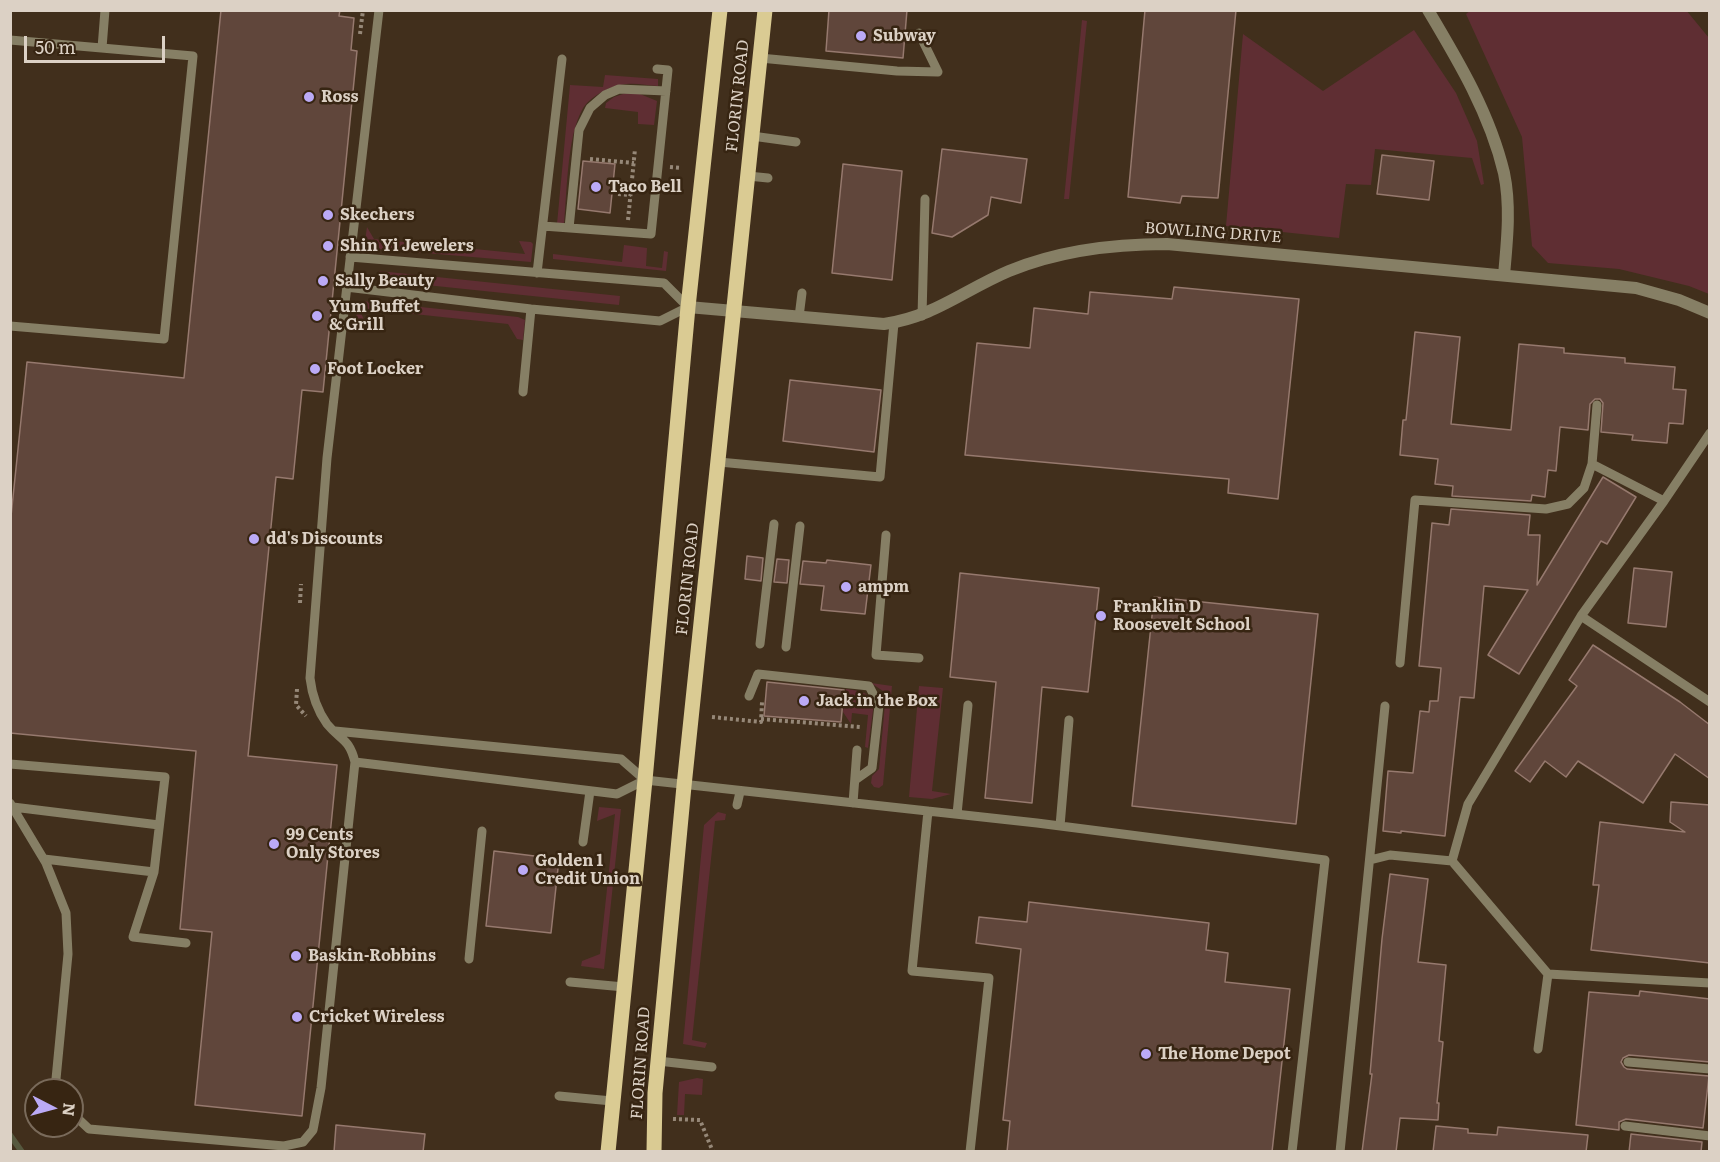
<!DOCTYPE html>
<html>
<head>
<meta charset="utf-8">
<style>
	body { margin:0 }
	#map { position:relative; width:1720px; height:1162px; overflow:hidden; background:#412f1c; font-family:Literata,serif }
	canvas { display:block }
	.frame { position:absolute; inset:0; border:12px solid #dcd1c5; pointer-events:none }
	.north { position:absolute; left:24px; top:1078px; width:60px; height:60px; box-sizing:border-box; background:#372512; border:2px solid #796a5a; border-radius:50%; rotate:96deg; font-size:16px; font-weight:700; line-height:24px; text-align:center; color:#dcd1c5 }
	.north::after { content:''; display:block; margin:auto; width:21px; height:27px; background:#bbaaf6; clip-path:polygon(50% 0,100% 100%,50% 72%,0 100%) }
	.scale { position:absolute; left:24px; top:36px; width:141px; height:27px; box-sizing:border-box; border:3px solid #dcd1c5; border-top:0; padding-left:8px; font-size:18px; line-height:21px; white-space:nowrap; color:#dcd1c5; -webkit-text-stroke:4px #372512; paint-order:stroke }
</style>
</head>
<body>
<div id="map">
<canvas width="1720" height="1162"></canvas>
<div class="frame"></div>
<div class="north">N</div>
<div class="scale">50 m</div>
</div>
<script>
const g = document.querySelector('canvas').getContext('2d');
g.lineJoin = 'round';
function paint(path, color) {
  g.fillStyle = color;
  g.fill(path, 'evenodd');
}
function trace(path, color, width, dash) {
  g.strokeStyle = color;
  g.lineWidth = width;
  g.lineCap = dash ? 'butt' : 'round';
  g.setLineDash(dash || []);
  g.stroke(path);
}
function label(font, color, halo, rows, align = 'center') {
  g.font = font + ' Literata,serif';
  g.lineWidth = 5;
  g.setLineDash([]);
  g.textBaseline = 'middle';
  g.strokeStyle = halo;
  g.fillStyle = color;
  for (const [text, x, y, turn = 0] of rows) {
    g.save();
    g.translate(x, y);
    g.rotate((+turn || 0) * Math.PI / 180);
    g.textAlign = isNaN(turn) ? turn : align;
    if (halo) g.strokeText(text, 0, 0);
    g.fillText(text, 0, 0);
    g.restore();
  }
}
paint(new Path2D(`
	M1471,10h215l23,28v256l-20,-8 -70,-17 -71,-6 -16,-17 -10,-109 -56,-123z
	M1082,20l5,1 -18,178h-5z
	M1414,30l42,63 21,48 7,43 -3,1 -9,-27 -97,-9 -4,36 -25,-1 -7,54 -113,-12 17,-192 80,57z
	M605,75l53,4v7c-13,-1 -25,-4 -38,-1 -13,3 -31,12 -38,25 -15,27 -15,83 -18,114h-7l13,-139 33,2z
	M626,93l14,1 17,7 -3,24 -16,-1v-12l-33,-4 1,-5 8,-6z
	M367,227l7,12 151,15 -6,-13 12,1 2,2 -2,18 -164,-14 -2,-7z
	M624,245l23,3 -1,18 16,2 2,-17 4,1 -2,19 -113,-12v-5l69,8z
	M379,271l241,25 -1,9 -241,-25z
	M362,301l156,16 7,3 -2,20 -6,-1 -9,-15 -141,-15 -6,4 5,11 -8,-1 -2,-5 2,-15z
	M871,683l21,3 -9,99 -4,3 -5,-1 -3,-4 1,-7 7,-7 7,-76z
	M919,686l24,2 -11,103 19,3 -19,5 -23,-2z
	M846,689c12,2 22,2 28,14l-6,45 -3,-1 3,-32 -16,-2 -1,11 -8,-12z
	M599,807l22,2 -17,160 -23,-3 1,-5 18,-7 15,-140 -18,7z
	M718,812l8,2 -1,6 -10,1 -23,219 15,3 -2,5 -22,-4 21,-219z
	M697,1078l6,1 -1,16 -17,-1 -1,21h-7l2,-33z`), '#5f2e33');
trace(new Path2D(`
	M10,1135l12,17`), '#56583e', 6);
const building = new Path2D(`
	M221,10h119l-1,6 15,2 -3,32 6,1 -34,341 -21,-2 -9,89 -17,-2 -28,279 89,9 -35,351 -107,-11 17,-173 -32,-3 16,-178 -186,-18v-207l17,-164 157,16z
	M829,10h78l-4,48 -77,-7z
	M1145,10h91l-18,188 -36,-2 -2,7 -52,-6z
	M942,149l85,10 -6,44 -30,-6 -3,18 -36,22 -20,-4z
	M1382,155l52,6 -5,39 -52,-6z
	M583,161l32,3 -5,49 -32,-4z
	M843,164l59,7 -10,109 -60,-7z
	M1174,287l125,12 -21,200 -50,-6 1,-14 -264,-24 12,-112 53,5 4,-40 54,6 2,-22 82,7z
	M1415,332l45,5 -9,87 60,6 8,-86 45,4v5l61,5v5l50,4 -2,22 13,1 -3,34 -14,-1 -2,20 -35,-3 1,-5 -32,-3 2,-29 -3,-4h-5l-5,5 -2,26 -28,-3 -4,44 -8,-1 -3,27 -13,-2 -1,6 -79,-5 1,-10 -18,-2 3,-25 -38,-4 3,-35h3z
	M790,380l91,10 -7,62 -91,-11z
	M1603,477l33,20 -29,47 -6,-3 -82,133 -31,-19 40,-65 -44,-4 -10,112 -14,-1 -15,139 -44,-5v2l-18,-2 5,-60 25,2 7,-62 9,1 1,-11h8l3,-33 -22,-2 13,-143 17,2 2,-16 79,6 -2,20h12l-3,50z
	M747,556l16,2 -2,23 -16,-2z
	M777,559l12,1 -2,23 -13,-1z
	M827,560l44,5 -6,49 -44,-4 3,-24 -24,-2 3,-23 23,2z
	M1634,568l38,4 -6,55 -38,-4z
	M960,573l139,15 -11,104 -46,-5 -10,116 -47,-5 11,-116 -46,-5z
	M1154,597l164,17 -22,210 -164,-18z
	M1593,645l87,57 30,23v54l-35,-25 -32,49 -65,-42 -12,16 -21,-16 -15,21 -15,-11 62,-85 -8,-6z
	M767,682l77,8 -3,32 -77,-6z
	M1671,802l39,3v158l-119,-13 8,-65h-6l7,-63 85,10 -15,-10z
	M494,851l65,8 -8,74 -65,-7z
	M1390,874l38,5 -10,83 28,3 -7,76 4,1 -6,61h2l-1,17 -38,-2 -4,34h-34l10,-78h-2l12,-135z
	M1029,902l180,21 -3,27 22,3 -3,29 65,7 -18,163h-265l3,-31 -7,-1 18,-171 -45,-6 3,-26 48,5z
	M1640,991l70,8v63l-81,-7 -6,3 -2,4 3,5 3,2 82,7 -6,52 -77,-9 -7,3v8l-43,-5 13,-133 50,4z
	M336,1125l89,9 -2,18h-89z
	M1436,1126l32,3v4l29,2 1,-8 90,8 -2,17h-153z
	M1631,1134l71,8 -1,10h-72z`);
paint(building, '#60463b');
trace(building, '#96796e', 1.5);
trace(new Path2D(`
	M360,34l3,-24
	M590,159l44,4
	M670,167l11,1
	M618,194l13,1
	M628,220l7,-71
	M300,603l1,-19
	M297,689l-1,16 10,11
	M712,717l49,5 1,-20
	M761,719l100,8
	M673,1119l27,1 13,32`), '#968878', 4, [3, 3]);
trace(new Path2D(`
	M10,40l183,16 -29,283 -154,-13
	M102,48l3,-38
	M760,58l137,13 41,1 -19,-39
	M752,136l44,6
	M748,176l20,2
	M543,226l108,8 17,-164 -11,-1
	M569,228l10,-98 11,-22 15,-13 14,-6 47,2
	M537,273l25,-214
	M346,287l185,22 129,12 28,-14 -24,-24 -314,-26
	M922,316l3,-117
	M799,317l3,-24
	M523,392l8,-83
	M719,462l161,15 14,-154
	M1592,464l5,-59
	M886,535l-10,120 43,3
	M1581,616l129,86
	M760,644l14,-120
	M786,647l14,-121
	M1400,663l15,-163 131,9 22,-5 16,-16 8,-24 72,37
	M749,696l9,-22 111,12 10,19 -7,63 -17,12
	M335,731l286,28 24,21 392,43 288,37 -33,292
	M355,762l262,32 28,-14
	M10,764l155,13 -11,95 -21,65 53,6
	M10,803l36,60 20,50 2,41 -12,125 4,11
	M853,803l4,-53
	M737,805l3,-13
	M13,807l146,18
	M928,811l-16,160 77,7 -19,174
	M957,814l11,-109
	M1060,826l9,-106
	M583,842l7,-51
	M44,859l110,13
	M1370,860l20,-5 62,6 96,113 162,9
	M1452,861l16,-57 113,-188 83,-115 46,-68
	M469,959l13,-128
	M570,982l54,5
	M1538,1049l10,-75
	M658,1061l54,6
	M1628,1062l82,7
	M559,1096l53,5
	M72,1113l17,16 195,17 19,-4 10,-12 8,-42 34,-326c-6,-24 -14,-21 -28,-38 -10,-14 -15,-29 -17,-46l17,-220 52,-448
	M1625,1126l85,10
	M1340,1152l45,-446`), '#867f65', 9);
trace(new Path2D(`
	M1428,10c31,52 62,104 76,163 7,33 3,69 0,102
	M688,307l196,17c50,-7 80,-34 125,-53 51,-21 104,-27 158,-27l469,44 43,12 31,13`), '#867f65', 12);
trace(new Path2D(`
	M608,1152l37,-372 43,-473 32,-297
	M654,1152l1,-59 29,-307 81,-776`), '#dacb93', 15);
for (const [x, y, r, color] of [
	[861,36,6,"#bbaaf6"],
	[309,97,6,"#bbaaf6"],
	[596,187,6,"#bbaaf6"],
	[328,215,6,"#bbaaf6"],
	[328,246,6,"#bbaaf6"],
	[323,281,6,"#bbaaf6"],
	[317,316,6,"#bbaaf6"],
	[315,369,6,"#bbaaf6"],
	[254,539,6,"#bbaaf6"],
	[846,587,6,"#bbaaf6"],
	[1101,616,6,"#bbaaf6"],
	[804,701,6,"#bbaaf6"],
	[274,844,6,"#bbaaf6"],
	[523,870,6,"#bbaaf6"],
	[296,956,6,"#bbaaf6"],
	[297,1017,6,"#bbaaf6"],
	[1146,1054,6,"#bbaaf6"]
]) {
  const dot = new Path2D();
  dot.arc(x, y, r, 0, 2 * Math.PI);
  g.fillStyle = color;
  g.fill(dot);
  trace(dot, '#372512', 2);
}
label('bold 16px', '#dcd1c5', '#372512', [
	["Subway",873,36],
	["Ross",321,97],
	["Taco Bell",608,187],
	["Skechers",340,215],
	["Shin Yi Jewelers",340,246],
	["Sally Beauty",335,281],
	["Yum Buffet",329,307],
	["& Grill",329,325],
	["Foot Locker",327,369],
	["dd's Discounts",266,539],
	["ampm",858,587],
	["Franklin D",1113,607],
	["Roosevelt School",1113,625],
	["Jack in the Box",816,701],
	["99 Cents",286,835],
	["Only Stores",286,853],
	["Golden 1",535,861],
	["Credit Union",535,879],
	["Baskin-Robbins",308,956],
	["Cricket Wireless",309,1017],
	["The Home Depot",1158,1054]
], 'left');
label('16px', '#dcd1c5', '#372512', [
	["FLORIN ROAD",738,96,-84],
	["BOWLING DRIVE",1213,233,4],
	["FLORIN ROAD",688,579,-84],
	["FLORIN ROAD",641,1063,-86]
]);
</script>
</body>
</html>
